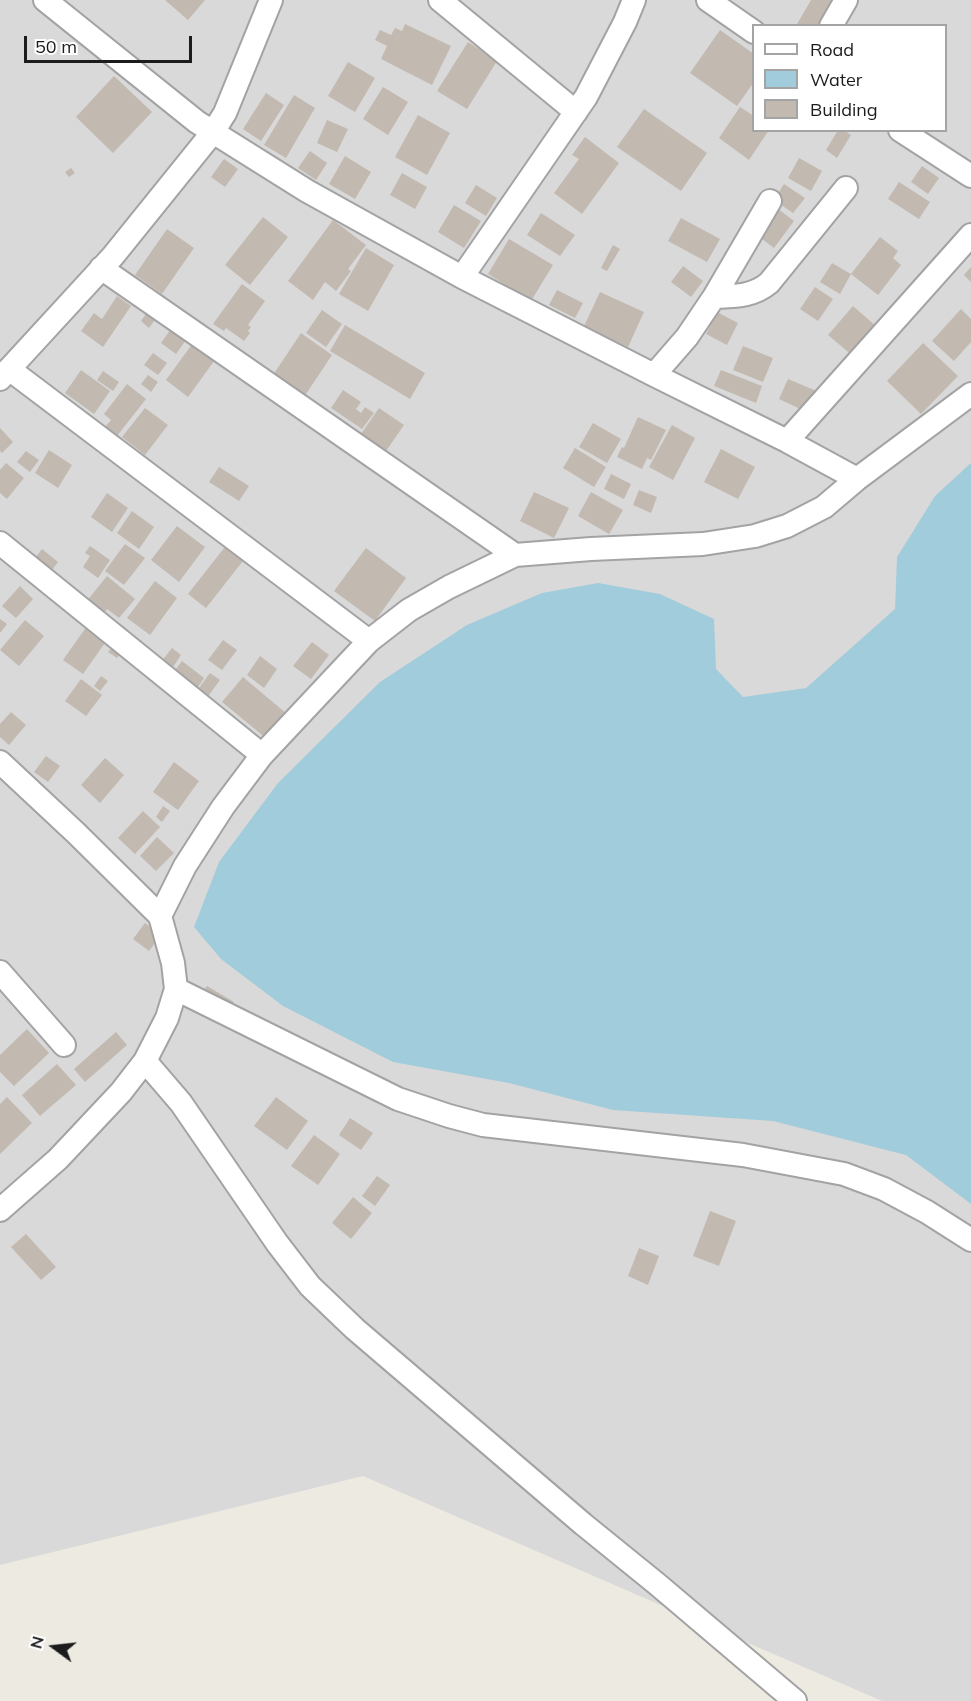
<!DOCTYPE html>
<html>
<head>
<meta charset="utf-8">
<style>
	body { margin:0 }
	#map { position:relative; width:971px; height:1701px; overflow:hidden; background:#edeae1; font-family:Mulish,sans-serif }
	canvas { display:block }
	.legend { position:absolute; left:752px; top:24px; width:195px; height:108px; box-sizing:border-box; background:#fff; border:2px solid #a4a4a4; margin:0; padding:8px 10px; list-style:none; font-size:18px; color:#1c1c1c }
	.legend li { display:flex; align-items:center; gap:12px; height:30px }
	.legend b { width:30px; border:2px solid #a4a4a4 }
	.north { position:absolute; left:24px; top:1617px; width:60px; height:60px; -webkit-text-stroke:4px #fff; paint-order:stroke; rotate:285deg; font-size:16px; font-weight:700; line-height:24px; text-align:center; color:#1c1c1c }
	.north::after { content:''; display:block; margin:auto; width:21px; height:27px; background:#1c1c1c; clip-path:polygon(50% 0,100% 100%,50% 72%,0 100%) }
	.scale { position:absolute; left:24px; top:36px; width:168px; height:27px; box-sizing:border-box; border:3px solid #1c1c1c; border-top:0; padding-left:8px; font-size:18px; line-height:21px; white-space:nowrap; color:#1c1c1c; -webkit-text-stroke:4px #fff; paint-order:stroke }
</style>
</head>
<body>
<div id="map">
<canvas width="971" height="1701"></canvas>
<ul class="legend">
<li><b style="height:8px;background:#fff"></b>Road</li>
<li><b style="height:16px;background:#a1ccdb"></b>Water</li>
<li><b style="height:16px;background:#c2b9b1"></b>Building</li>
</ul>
<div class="north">N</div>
<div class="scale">50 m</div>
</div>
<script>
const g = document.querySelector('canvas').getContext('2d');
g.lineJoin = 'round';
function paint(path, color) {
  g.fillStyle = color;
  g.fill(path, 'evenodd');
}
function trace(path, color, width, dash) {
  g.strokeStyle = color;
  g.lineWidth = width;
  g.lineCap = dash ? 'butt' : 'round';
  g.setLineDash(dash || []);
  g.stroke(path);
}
paint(new Path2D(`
	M0,0h971v1701h-89l-519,-225 -363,89zM754,26h192v104h-192z`), '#dad9d9');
paint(new Path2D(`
	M971,463v741l-65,-49 -133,-34 -160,-11 -104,-27 -116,-21 -110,-56 -62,-47 -27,-32 25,-65 59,-79 102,-101 87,-57 75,-32 56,-10 62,11 54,25 2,50 27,28 63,-9 89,-79 2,-52 38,-61z`), '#a1ccdb');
paint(new Path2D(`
	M165,0h40l-17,20z
	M811,0h36l-6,26h-45z
	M405,24l46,22 -19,39 -51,-26 6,-13 -12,-6 5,-10 11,5 4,-7 7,3z
	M720,30l34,24v28l-17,24 -47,-33z
	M468,42l29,19 -30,48 -30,-18z
	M348,62l27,16 -20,34 -27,-16z
	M114,76l38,36 -39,41 -37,-36z
	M383,87l25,15 -20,33 -25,-16z
	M266,93l18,12 -23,36 -18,-12z
	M294,95l21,13 -29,50 -22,-13z
	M740,107l14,9v14h15l-20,30 -30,-22z
	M644,109l63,44 -26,38 -64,-44z
	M418,115l32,18 -23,42 -32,-18z
	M327,120l21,9 -11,23 -20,-9z
	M838,130h6l7,5 -14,23 -11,-8z
	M585,137l34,26 -37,51 -28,-21 25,-34 -7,-4z
	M310,151l17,12 -11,17 -18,-12z
	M345,156l26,16 -16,27 -26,-15z
	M799,158l23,13 -11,20 -23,-13z
	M224,159l14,10 -13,18 -14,-10z
	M922,166l17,12 -11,16 -17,-12z
	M71,168l4,5 -6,4 -4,-5z
	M402,173l25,14 -12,22 -25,-14z
	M899,182l31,20 -11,17 -31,-20z
	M784,184l21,14 -12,15 -19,-13z
	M476,185l21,13 -11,18 -21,-13z
	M454,205l27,16 -17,27 -26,-16z
	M777,208l17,13 -20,27 -17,-13z
	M541,213l34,22 -15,21 -33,-21z
	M263,217l25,20 -38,48 -25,-20z
	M681,218l39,21 -13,23 -39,-21z
	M333,220l33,25 -18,24 3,2 -15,20 -11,-9 -12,18 -25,-19z
	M167,229l27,19 -32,46 -27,-19z
	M880,237l18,14 -5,7 8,7 -23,30 -27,-21 -11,20 -20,-12 12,-19 19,11z
	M509,239l44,26 -22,36 -43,-27z
	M613,245l7,4 -13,22 -6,-3z
	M366,248l28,17 -26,46 -29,-17z
	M683,266l20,15 -12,16 -20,-15z
	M971,267v15l-7,-7z
	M242,284l23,17 -17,24 3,2 -3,4 2,2 -6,8 -18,-13 -2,3 -11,-7z
	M815,287l18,12 -15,22 -18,-12z
	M557,290l26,13 -8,15 -26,-13z
	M600,292l44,20 -16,35 -44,-21z
	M117,296l14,10 -28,41 -22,-16 13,-18 8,6z
	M853,306l24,21 -24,29 -25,-21z
	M151,307l9,6 -11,15 -8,-7z
	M961,309l10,10v23l-17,19 -22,-20z
	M322,310l20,14 -16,23 -20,-14z
	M717,312l21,11 -11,22 -21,-11z
	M345,325l80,48 -15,26 -80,-48z
	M173,326l15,11 -12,17 -15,-11z
	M301,333l31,22 -28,42 -31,-22z
	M195,340l22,17 -29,40 -22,-17z
	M923,343l35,33 -37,38 -34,-33z
	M743,346l30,12 -10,24 -30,-12z
	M153,353l14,10 -9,12 -14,-10z
	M81,370l29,21 -16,23 -29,-21z
	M721,370l41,16 -6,17 -42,-17z
	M103,371l16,11 -6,9 -16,-11z
	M148,375l10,7 -7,10 -10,-8z
	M788,379l31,13 -10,21 -30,-14z
	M127,384l19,15 -29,37 -12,-9 6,-7 -7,-6z
	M343,390l18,12 -5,7 5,4 4,-6 9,6 -12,16 -31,-21z
	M145,408l23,17 -23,30 -23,-18z
	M379,408l25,17 -18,26 -25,-17z
	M638,417l28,13 -15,30 -4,-2 -5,11 -25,-12 5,-10 2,1z
	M593,423l28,16 -14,24 -28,-16z
	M672,425l23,13 -22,42 -24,-13z
	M0,428l13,14 -11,11 -2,-2z
	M575,448l31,19 -12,20 -31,-19z
	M721,449l34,18 -17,32 -34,-17z
	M49,450l23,15 -14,23 -23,-15z
	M26,451l13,9 -9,12 -13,-10z
	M6,463l18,15 -17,21 -7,-6v-23z
	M219,467l30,19 -10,15 -30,-19z
	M611,474l20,10 -7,15 -20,-10z
	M639,490l18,7 -6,16 -18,-8z
	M534,492l35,16 -15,30 -34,-17z
	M591,492l32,18 -14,24 -31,-18z
	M107,493l21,15 -16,24 -21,-15z
	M132,511l22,16 -15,22 -22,-16z
	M177,526l28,21 -26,35 -28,-22z
	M228,543l18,14 -40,51 -18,-14z
	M125,544l20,14 -21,27 -19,-14z
	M90,546l20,14 -12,18 -15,-11 7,-11 -5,-3z
	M366,548l40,30 -31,43 -41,-30z
	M42,549l16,13 -9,12 -16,-13z
	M107,576l28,23 -16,19 -12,-9 -4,6 -17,-13z
	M155,581l22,17 -27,37 -23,-17z
	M20,586l13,13 -17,19 -14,-12z
	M0,619l7,5 -7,9z
	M25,620l19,16 -25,30 -19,-16z
	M87,626l20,14 -24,34 -20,-14z
	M223,640l14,10 -15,20 -14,-10z
	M312,642l17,13 -18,24 -18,-13z
	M114,645l8,6 -5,7 -9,-6z
	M172,648l9,7 -10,15 -10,-8z
	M260,656l17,13 -13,19 -17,-13z
	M182,661l22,17 -8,12 -23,-17z
	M210,673l10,7 -14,19 -10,-7z
	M101,676l7,5 -8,10 -6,-5z
	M243,677l44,37 -20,25 -45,-37z
	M81,679l21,16 -16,21 -21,-15z
	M11,712l15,13 -17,20 -9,-8v-13z
	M46,756l14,10 -12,16 -14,-10z
	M105,758l19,17 -24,28 -19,-18z
	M174,762l25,19 -21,29 -25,-18z
	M163,806l7,5 -8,11 -6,-5z
	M143,811l17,16 -25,27 -17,-16z
	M157,837l17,16 -18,18 -16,-15z
	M145,923l16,12 -12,16 -16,-12z
	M207,986l27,16 -6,8 -26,-17z
	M27,1029l22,24 -35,33 -14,-14v-17z
	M116,1032l11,13 -42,37 -11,-13z
	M57,1064l19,21 -36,31 -18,-21z
	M7,1097l25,26 -32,31v-50z
	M276,1097l32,24 -21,29 -33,-24z
	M350,1118l23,15 -12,17 -22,-15z
	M314,1135l26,19 -22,31 -27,-19z
	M377,1176l13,9 -15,21 -13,-10z
	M353,1197l19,16 -21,26 -19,-16z
	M710,1211l26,10 -17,45 -26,-10z
	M26,1234l30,33 -15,13 -30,-33z
	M639,1248l20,8 -11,29 -20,-9z`), '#c2b9b1');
const minor = new Path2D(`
	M45,0l152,122 110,69 155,86 192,98 133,66 70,38
	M440,0l136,112
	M708,0l46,32
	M831,26l15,-26
	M900,130l71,46
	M101,268l414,287
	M462,277l124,-180 39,-75 9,-22
	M714,297c20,-1 38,0 55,-14l77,-95
	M9,369l360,272
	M654,375l33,-38 27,-40 56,-96
	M0,379l113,-123 100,-124 12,-19 46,-113
	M787,441l184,-206
	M0,543l262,212
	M0,762l76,71 84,83 13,47 3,26 -9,29 -22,43
	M160,916l25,-50 38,-59 39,-52 107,-114 40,-31 40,-23 66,-32 76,-6 112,-5 52,-8 32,-10 37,-19 33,-28 114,-85
	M0,972l64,73
	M176,989l222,110 51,17 34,9 260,30 101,19 40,15 43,23 44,28
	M0,1210l58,-51 63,-67 24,-31 36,42 96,140 33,43 45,43 228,195 74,60 138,117`);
trace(minor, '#a3a3a3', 26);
trace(minor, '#fff', 22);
</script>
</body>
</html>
